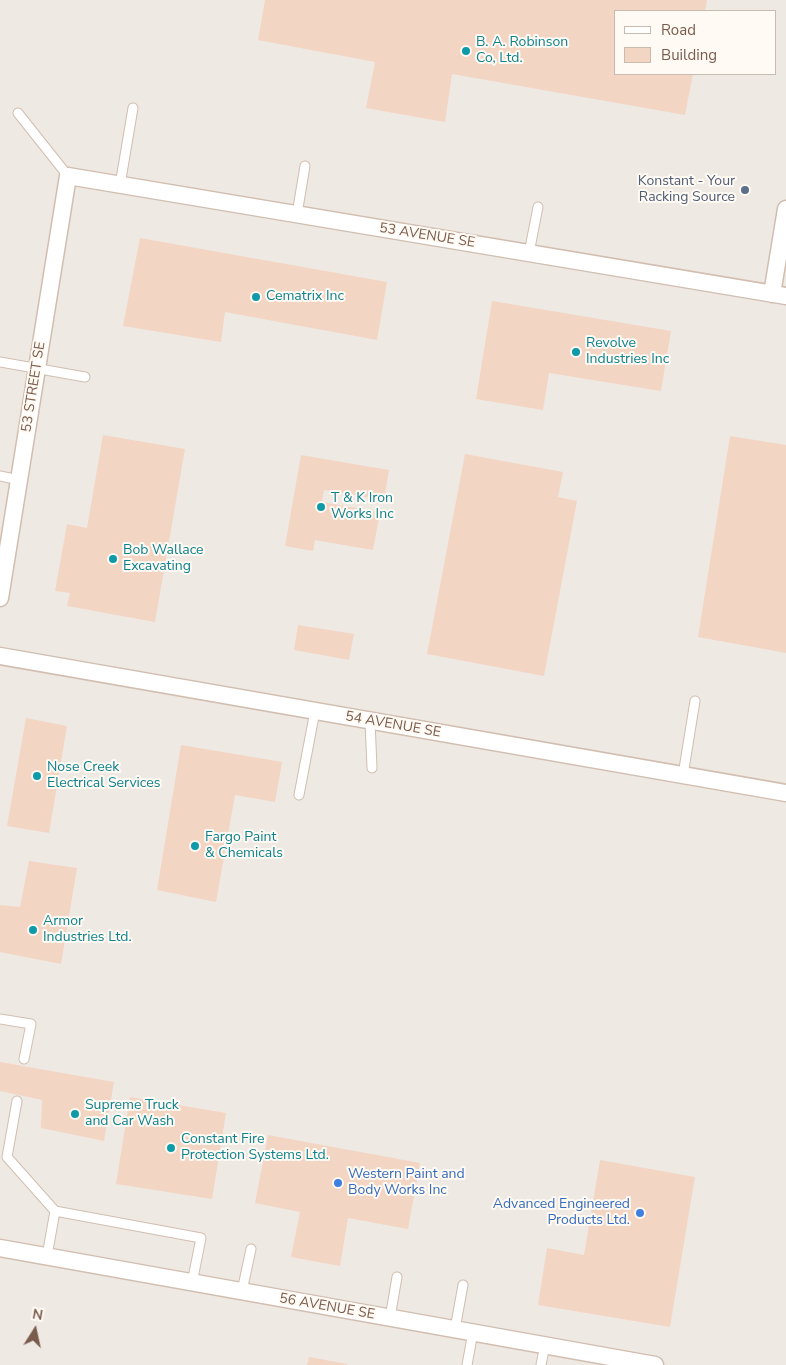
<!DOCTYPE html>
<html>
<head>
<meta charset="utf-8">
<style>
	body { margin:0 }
	#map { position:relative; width:786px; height:1365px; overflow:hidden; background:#fdf6ec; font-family:"Nunito Sans",sans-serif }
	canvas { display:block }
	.legend { position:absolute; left:614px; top:10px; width:162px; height:65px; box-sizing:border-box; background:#fffaf3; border:1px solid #cabbb1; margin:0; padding:6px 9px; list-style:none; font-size:15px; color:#7a5c4d }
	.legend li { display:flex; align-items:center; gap:10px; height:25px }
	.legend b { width:25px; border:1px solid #cabbb1 }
	.north { position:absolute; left:10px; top:1305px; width:50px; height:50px; -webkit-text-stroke:4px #fffaf3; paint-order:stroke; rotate:10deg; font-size:14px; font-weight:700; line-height:20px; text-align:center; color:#7a5c4d }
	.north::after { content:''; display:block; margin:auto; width:18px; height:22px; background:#7a5c4d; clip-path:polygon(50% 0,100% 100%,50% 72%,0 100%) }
</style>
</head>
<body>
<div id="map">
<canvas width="786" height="1365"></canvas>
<ul class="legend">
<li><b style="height:6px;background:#fff"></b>Road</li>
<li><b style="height:14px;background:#f3d5c3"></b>Building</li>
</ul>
<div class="north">N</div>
</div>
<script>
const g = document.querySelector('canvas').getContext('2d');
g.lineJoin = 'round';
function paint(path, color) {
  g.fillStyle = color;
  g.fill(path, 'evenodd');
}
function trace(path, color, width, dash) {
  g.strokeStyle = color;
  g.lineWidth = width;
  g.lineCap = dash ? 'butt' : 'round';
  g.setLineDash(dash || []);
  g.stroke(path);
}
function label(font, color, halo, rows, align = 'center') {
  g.font = font + ' "Nunito Sans",sans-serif';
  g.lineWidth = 4;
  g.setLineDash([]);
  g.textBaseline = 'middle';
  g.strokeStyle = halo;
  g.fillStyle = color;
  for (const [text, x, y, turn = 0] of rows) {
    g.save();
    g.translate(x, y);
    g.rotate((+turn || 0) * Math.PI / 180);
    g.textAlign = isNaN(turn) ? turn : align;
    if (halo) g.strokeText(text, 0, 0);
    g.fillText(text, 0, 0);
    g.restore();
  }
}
paint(new Path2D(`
	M0,0h786v1365h-786zM615,11h160v63h-160z`), '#efe9e4');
paint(new Path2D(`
	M265,0h442l-2,11h-90v63h78l-8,41 -233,-41 -7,48 -79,-14 9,-46 -117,-22z
	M140,238l247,44 -10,58 -152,-28 -4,30 -98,-16z
	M492,301l179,30 -10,60 -112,-18 -6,37 -67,-11z
	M103,435l82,14 -30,173 -88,-16 3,-13 -15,-2 12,-67 20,4z
	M730,436l56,9v208l-88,-16z
	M465,454l98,18 -5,25 19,4 -33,175 -117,-22z
	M301,455l88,15 -5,30 -60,-10 -2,12 58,10 -7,38 -58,-10 -2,11 -28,-5z
	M298,625l56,9 -5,26 -55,-10z
	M26,718l41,8 -18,107 -42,-7z
	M181,745l101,17 -7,40 -40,-7 -19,107 -59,-12z
	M29,861l48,7 -16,96 -61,-12v-47l20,2z
	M0,1062l114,20 -10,59 -63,-13 1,-28 -42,-9z
	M130,1097l96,16 -14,86 -96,-15z
	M268,1135l152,28 -12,66 -60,-11 -8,48 -49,-9 9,-45 -45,-9z
	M600,1160l95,17 -25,150 -132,-22 9,-57 37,7z
	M309,1357l38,7v1h-40z`), '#f3d5c3');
const lane = new Path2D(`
	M18,113l50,63
	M120,185l13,-77
	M297,214l8,-48
	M529,253l9,-46
	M0,362l85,15
	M0,476l19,4
	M370,721l2,47
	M683,775l12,-74
	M299,795l16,-84
	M0,1019l31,5 -7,35
	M17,1101l-10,56 48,54 146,27 -9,45
	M47,1256l8,-45
	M242,1291l9,-42
	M390,1318l7,-41
	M455,1329l8,-44
	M467,1365l6,-33
	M541,1365l4,-20`);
const street = new Path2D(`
	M772,294l14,-85
	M0,598l68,-422 718,120
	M0,656l786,137
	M0,1248l655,117`);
trace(lane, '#d1beb0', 11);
trace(street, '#d1beb0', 19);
trace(lane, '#fff', 9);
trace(street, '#fff', 16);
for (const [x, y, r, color] of [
	[466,51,5,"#0f9aa8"],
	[745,190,5,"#5c6f8a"],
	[256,297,5,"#0f9aa8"],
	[576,352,5,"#0f9aa8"],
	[321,507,5,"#0f9aa8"],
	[113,559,5,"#0f9aa8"],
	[37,776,5,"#0f9aa8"],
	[195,846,5,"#0f9aa8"],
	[33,930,5,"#0f9aa8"],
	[75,1114,5,"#0f9aa8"],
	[171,1148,5,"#0f9aa8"],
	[338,1183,5,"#3f7fe0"],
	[640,1213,5,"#3f7fe0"]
]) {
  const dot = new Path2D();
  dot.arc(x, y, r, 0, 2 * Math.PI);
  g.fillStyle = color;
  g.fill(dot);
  trace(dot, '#fffaf3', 2);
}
label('14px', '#0d838f', '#fffaf3', [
	["B. A. Robinson",476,43],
	["Co, Ltd.",476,59],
	["Cematrix Inc",266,297],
	["Revolve",586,344],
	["Industries Inc",586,360],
	["T & K Iron",331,499],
	["Works Inc",331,515],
	["Bob Wallace",123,551],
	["Excavating",123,567],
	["Nose Creek",47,768],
	["Electrical Services",47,784],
	["Fargo Paint",205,838],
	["& Chemicals",205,854],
	["Armor",43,922],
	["Industries Ltd.",43,938],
	["Supreme Truck",85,1106],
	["and Car Wash",85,1122],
	["Constant Fire",181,1140],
	["Protection Systems Ltd.",181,1156]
], 'left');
label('14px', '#4e5e75', '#fffaf3', [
	["Konstant - Your",735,182],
	["Racking Source",735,198]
], 'right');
label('14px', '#7a5c4d', '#fffaf3', [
	["53 AVENUE SE",427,236,9],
	["53 STREET SE",34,387,-81],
	["54 AVENUE SE",393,725,10],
	["56 AVENUE SE",327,1307,10]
]);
label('14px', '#366cbe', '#fffaf3', [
	["Western Paint and",348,1175],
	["Body Works Inc",348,1191],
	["Advanced Engineered",630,1205,"right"],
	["Products Ltd.",630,1221,"right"]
], 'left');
</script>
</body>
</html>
